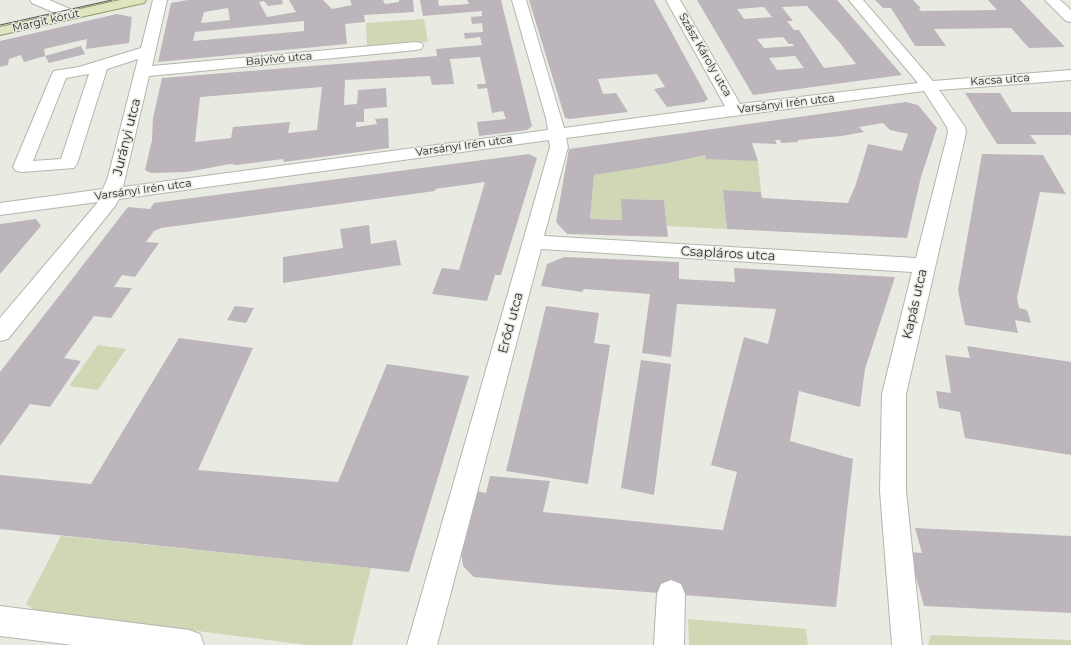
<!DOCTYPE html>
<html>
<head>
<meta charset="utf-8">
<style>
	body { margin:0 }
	canvas { display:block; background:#e9ebe3 }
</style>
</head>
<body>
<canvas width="1071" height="645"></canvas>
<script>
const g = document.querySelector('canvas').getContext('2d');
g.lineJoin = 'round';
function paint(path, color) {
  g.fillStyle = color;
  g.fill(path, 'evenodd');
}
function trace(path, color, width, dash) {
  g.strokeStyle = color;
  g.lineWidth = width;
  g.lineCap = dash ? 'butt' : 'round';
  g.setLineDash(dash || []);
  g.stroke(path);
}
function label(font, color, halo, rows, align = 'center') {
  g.font = font + ' Montserrat,sans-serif';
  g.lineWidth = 3;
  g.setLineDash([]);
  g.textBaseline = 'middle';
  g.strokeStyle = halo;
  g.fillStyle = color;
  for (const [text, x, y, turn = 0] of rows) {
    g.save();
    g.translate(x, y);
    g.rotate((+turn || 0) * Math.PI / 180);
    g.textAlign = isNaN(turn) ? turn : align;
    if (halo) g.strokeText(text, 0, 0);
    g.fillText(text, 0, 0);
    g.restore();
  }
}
paint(new Path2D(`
	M424,19l4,23 -61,5 -1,-24z
	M705,155l53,6 3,31 -38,-2 4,39 -60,-3 -3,-26 -43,-1 1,21 -32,-1 4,-44z
	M98,345l28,4 -28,41 -29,-4z
	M61,536l310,32 -19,77h-45l-273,-35 -8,-6z
	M688,619l118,10 2,16h-119z
	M931,635l140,5v5h-143z`), '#cfd7b4');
paint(new Path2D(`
	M188,0h94l1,4 -15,2 -4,-5 -5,1 8,15 29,-5 -7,-12h34l9,9 20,-4 -2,-5h33l2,4 14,-2v-2h14l1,12 -50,3 1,7 -20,2 2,20 -189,18 13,-59zM228,8l2,12 -29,3 3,-11zM304,21v10l-111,10 2,-9z
	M420,0h18l1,6 30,-2 -2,-4h34l31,126 -5,4 -48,6 -2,-14 29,-3 -3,-8 -11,2 -5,-25 -9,1 -1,-5h9l-6,-27 -30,2 4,25 -22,1 -2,-9 -85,4 -1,25 13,-1 1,-14 28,-2 1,19 -23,2v13h-8v5l21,-3 -2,-5 13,-1 1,30 -105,14 -1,-3 -46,6 -7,-1 -43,8 -36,1 -6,-3 7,-30 1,-22 9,-40 275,-22 -1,-7 46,-4 -2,-8 -15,2 -1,-6 19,-1 -1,-9 -10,1 -1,-7 11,-1v-5l-59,5zM322,87l-5,43 -29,3 2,-11 -57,5 -2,11 -36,4 5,-45z
	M529,0h125l54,99 -4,3 -37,5 -13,-18 11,-2 -8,-13 -59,5 5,15 13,-1 12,19 -58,7 -5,-1z
	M697,0h140l65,75 -149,20zM807,6l33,37 16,21 -32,4 -25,-38h-5l-7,-9h6l-11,-14zM764,7l8,10 -28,2 -7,-10zM783,37l6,7h4l1,2 -30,2 -7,-9zM795,56l9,12 -27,2 -8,-12z
	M875,0h38l8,8h-2l2,3 76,-1 -9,-10h32l45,47 -36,1 -18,-20 -77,1 12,17h-31l-24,-38h-8z
	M117,14l15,3 -3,26 -43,6 1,-10 -43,10 1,7 -21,6 -3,-7 -12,4 -1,6 -8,2v-26z
	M81,46l4,8 -36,9 -4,-7z
	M965,93h35l12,19h59v23h-41l7,9h-40z
	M906,102l12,3 19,23 -16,49 -14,61 -180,-9 -4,-39 38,2 1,6 86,5 8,-19 12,-40 34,7 6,-17 -18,-4 -7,-7 -24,4 5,5 -22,4 -44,4v2l-17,1 -1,-3h-5l2,4 -25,-1 6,18 -52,-2 -1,-4 -37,8 -74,12 -4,44 32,1 -1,-21 43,1 4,37 -101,-3 -11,-12 13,-73z
	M529,154l8,4 -36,117h-6l-8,26 -55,-7 10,-26 17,2 26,-88 -50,7v2l-274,37 -7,3 -8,11 13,1 -24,34 -13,-2 -8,12 18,1 -21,30 -17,-2 -30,42 17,3 -31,46 -20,-3 -30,42v-74l128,-165 22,2 4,-6z
	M982,154l61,1 23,39 -26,-2 -23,106 2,10 8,2 4,13 -16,-3 3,13 -53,-8 -7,-35z
	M36,219l5,7 -41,48v-50z
	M369,225l2,19 25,-4 5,25 -118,18v-26l60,-9 -3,-19z
	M564,257l115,5v17l56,3 -1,-14 161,9 -30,92 -5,38 -61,-16 -9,50 63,18 -17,148 -279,-22 -83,-8 -11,-11 -2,-13 16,-62 9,2 4,-17 60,5 -7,31 180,18 14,-58 -26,-7 33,-128 24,7 8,-35 -99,-5 -6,53 -29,-4 8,-59 -66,-5 -2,3 -41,-6 6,-22z
	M235,306l19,2 -8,15 -19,-3z
	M546,306l53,7 -5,30 16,2 -22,139 -82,-13z
	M179,338l74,10 -55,122 140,12 49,-118 82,12 -60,196 -409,-43v-54l91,9z
	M967,346l104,16v93l-106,-17 -5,-26 -21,-4 -3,-17 15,2 -6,-38 25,3z
	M641,360l30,4 -17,131 -33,-7z
	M915,528l156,8v77l-147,-7 -15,-54 13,1z`), '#bcb5bb');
const minor = new Path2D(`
	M30,0h19l28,12 2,3 -2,3 -5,1 -5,-1 -35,-15z
	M153,0h14l-15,66 264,-24 5,1 2,3 -2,3 -5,1 -267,26 -26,111 425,-57 -2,-12 -34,-118h14l38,128 161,-22 -59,-106h14l60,104 178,-21 -69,-83h14l70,81 138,-11v10l-132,10 26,37 1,6 -60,261v97l16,154h-30l-12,-154 2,-97 30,-122 -371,-23 -104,396h-30l143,-498 -1,-7 -430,59 -4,7 -107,133 -8,2v-23l98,-116 -98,13v-12l103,-14 5,-12 30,-118 -31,10 -30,95 -3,4 -52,4 -6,-1 -3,-4 39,-93 2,-3 25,-4 62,-19zM89,74l-28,85 -28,2 33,-83zM924,91l23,36 1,6 -32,125 -372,-22 24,-89 -2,-9z
	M1045,0h15l11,10v12l-5,-1z
	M671,580l10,4 4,10 -1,51h-30l3,-51 4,-10z
	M0,606l189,24 11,4 4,11h-131l-73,-9z`);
const major = new Path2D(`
	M120,0h26l-2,3 -5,1 -139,31v-8z`);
trace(minor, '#b4b6ae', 2);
trace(major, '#90996b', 2);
paint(minor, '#fff');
paint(major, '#dce5bb');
trace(new Path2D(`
	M0,25l112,-25`), '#52544f', 1);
label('11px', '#2d2e2a', '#e9ebe3', [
	["Margit körút",46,21,-13],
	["Szász Károly utca",705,55,60],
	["Bajvívó utca",279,59,-5],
	["Kacsa utca",1000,80,-4],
	["Varsányi Irén utca",786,104,-7],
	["Varsányi Irén utca",464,146,-8],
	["Varsányi Irén utca",143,190,-8]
]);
label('13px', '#2d2e2a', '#e9ebe3', [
	["Jurányi utca",127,137,-76],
	["Csapláros utca",728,254,3],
	["Kapás utca",915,304,-77],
	["Erőd utca",511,323,-75]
]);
</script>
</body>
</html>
